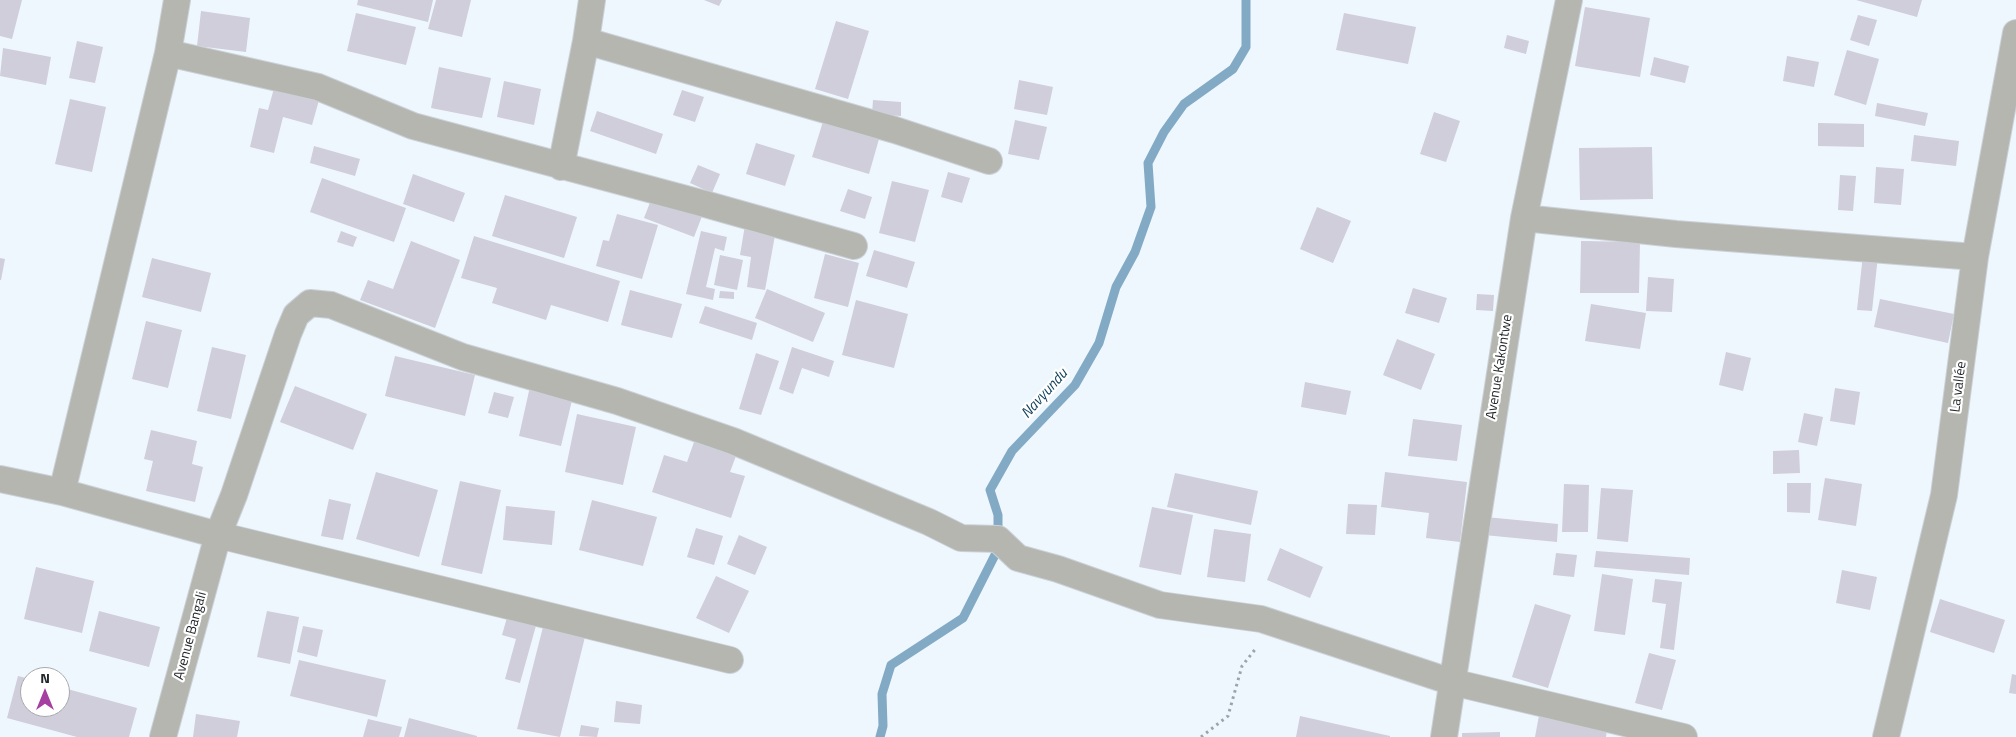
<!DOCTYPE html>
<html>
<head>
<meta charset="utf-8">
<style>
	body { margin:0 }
	#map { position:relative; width:2016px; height:737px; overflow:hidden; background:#eff7fe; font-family:"Titillium Web",sans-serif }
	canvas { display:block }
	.north { position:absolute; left:20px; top:667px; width:50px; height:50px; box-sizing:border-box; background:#fff; border:1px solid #a7a9aa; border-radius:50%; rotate:0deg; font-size:14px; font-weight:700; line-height:20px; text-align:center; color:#24282b }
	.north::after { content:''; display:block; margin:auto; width:18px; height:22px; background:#a63fa2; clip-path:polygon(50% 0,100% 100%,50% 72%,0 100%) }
</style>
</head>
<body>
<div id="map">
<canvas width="2016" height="737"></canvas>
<div class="north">N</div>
</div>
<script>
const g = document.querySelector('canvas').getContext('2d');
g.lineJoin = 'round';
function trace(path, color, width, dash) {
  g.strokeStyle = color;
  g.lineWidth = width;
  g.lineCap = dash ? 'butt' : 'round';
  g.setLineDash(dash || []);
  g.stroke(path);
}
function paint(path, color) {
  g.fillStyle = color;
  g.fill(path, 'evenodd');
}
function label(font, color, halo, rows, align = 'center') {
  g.font = font + ' "Titillium Web",sans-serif';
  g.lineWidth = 4.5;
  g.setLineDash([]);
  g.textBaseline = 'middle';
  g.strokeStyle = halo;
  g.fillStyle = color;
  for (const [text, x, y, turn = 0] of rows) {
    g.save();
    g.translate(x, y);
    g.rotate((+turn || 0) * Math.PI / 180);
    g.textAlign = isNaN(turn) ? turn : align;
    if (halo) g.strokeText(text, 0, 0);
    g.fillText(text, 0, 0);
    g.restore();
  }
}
trace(new Path2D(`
	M880,737l3,-11 -1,-32 9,-29 72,-47 35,-69v-34l-8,-25 22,-39 63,-66 24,-42 17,-56 19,-35 16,-45 -3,-44 16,-31 20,-28 49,-35 13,-22v-47`), '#83aac5', 9);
paint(new Path2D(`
	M0,0h22l-10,39 -12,-3z
	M358,0h75l-5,22 -71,-17z
	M436,0h35l-9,37 -34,-8z
	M704,0h18l-3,6z
	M1856,0h66l-5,17z
	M1585,7l65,11 -10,59 -65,-11z
	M201,11l49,7 -4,34 -49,-6z
	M356,13l60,14 -10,38 -59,-14z
	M1344,13l72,14 -8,37 -72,-14z
	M1858,15l19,5 -8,26 -19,-6z
	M836,21l33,10 -21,68 -33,-10z
	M1507,35l22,6 -3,13 -22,-6z
	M77,41l26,6 -8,36 -26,-5z
	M3,48l48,9 -5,28 -46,-9z
	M1847,50l32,9 -13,46 -32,-10z
	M1787,56l32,6 -5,25 -31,-6z
	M1654,57l35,9 -4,17 -35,-8z
	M439,67l52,11 -9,40 -51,-10z
	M1019,80l34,7 -6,28 -33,-6z
	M276,81l45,12 -9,32 -29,-8 -9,36 -24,-6 9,-39 9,2z
	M504,81l37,8 -7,36 -37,-8z
	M682,90l22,7 -9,25 -22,-7z
	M70,99l36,8 -14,65 -37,-8z
	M873,100l28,2v14l-29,-2z
	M1877,103l51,10 -3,13 -50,-10z
	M597,111l66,23 -7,20 -66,-23z
	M1434,112l26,9 -14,41 -26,-8z
	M825,115l56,17 -12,42 -57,-17z
	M1015,120l32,7 -8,33 -31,-6z
	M1818,123l46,1v23l-46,-1z
	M1914,135l45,6 -3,25 -45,-5z
	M756,143l39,12 -10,31 -39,-12z
	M314,146l46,13 -5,17 -45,-13z
	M1652,147l1,52 -73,1 -1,-52z
	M698,165l22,9 -8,19 -22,-10z
	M1876,167l28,2 -3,36 -27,-2z
	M948,172l22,6 -8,25 -21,-6z
	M413,174l52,19 -11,29 -51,-18z
	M1840,175l16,1 -3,35 -15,-1z
	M322,178l84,30 -12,34 -84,-30z
	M892,181l37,9 -14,52 -36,-9z
	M848,189l24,8 -7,22 -25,-8z
	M654,192l50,19 -10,26 -50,-19z
	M505,195l72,22 -13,41 -72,-22z
	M1317,207l34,14 -18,42 -33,-14z
	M617,214l41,11 -16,54 -46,-13 7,-26 6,1z
	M745,225l31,5 -11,60 -18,-3 4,-30 -11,-2z
	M341,231l16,6 -4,10 -16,-5z
	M701,231l26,6 -3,14 -9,-3 -9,39 9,2 -2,11 -27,-6z
	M474,236l146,45 -12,41 -57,-17 -5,15 -54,-17 5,-15 -36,-10z
	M411,241l49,19 -25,68 -75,-28 8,-20 25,9z
	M1581,241l59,1 -1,51h-59z
	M874,250l41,12 -8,26 -41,-12z
	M825,254l34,9 -11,44 -34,-9z
	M1863,254l15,2 -6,55 -15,-1z
	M720,255l23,5 -6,30 -23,-5z
	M0,258l5,1 -4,21h-1z
	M152,258l59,15 -10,39 -59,-15z
	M1648,277l26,2 -2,33 -26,-1z
	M1413,288l34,10 -8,25 -34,-10z
	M767,289l58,24 -12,29 -58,-24z
	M630,290l52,14 -10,34 -51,-13z
	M720,291l14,1v7l-15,-1z
	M1477,294l17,1 -1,16 -17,-1z
	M1880,299l74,15 -6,29 -74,-16z
	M856,300l52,14 -14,54 -52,-13z
	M1591,304l55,9 -6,36 -55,-8z
	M705,306l52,17 -5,17 -53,-17z
	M146,321l36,9 -14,58 -36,-9z
	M1397,339l38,15 -14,36 -38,-15z
	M212,347l34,8 -15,64 -34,-8z
	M792,347l42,14 -5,16 -27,-9 -9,26 -14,-5z
	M1726,352l25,6 -8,33 -24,-6z
	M756,353l23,8 -18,54 -22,-6z
	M395,356l80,19 -10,41 -80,-20z
	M531,382l43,10 -13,54 -42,-10z
	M1305,382l46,9 -5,24 -45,-8z
	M295,386l72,28 -14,36 -73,-28z
	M1835,388l25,4 -5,33 -25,-4z
	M494,392l20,5 -6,21 -20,-5z
	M1804,413l19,4 -6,29 -19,-4z
	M577,414l59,13 -13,58 -58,-13z
	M1413,419l49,6 -5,36 -49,-5z
	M151,430l46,11 -5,23 11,3 -8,35 -49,-11 7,-30 -9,-2z
	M694,442l42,14 -6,16 15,4 -14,42 -79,-26 12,-37 23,7z
	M1799,450l1,23 -27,1v-23z
	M376,472l62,18 -19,67 -63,-18z
	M1385,472l82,10 -7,60 -34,-4 3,-25 -48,-6z
	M1175,473l83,18 -7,34 -84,-18z
	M1825,478l37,6 -6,42 -38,-6z
	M460,481l41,9 -19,84 -41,-9z
	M1787,483h24l-1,30 -23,-1z
	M1564,484l25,1 -1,47h-26z
	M1601,488l32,2 -5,52 -31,-3z
	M329,499l22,5 -8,36 -22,-4z
	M592,500l65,17 -14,49 -64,-16z
	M1348,504l29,1 -2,30 -29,-1z
	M506,506l49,5 -3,34 -49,-5z
	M1152,507l41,8 -12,60 -42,-8z
	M1486,517l72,7 -1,18 -73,-7z
	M696,528l27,8 -9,29 -27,-8z
	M1214,529l37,5 -6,48 -38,-5z
	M739,535l28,12 -12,28 -28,-11z
	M1280,548l43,19 -13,31 -43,-18z
	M1596,551l94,7 -1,17 -95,-8z
	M1556,553l21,2 -3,22 -21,-2z
	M36,567l58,14 -12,52 -58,-14z
	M1842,570l35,7 -7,33 -34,-7z
	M1602,574l31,5 -8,56 -31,-4z
	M716,576l33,15 -20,42 -33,-15z
	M1655,579l27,3 -8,68 -14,-2 6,-44 -14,-2z
	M1940,599l65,21 -11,33 -64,-21z
	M1535,604l36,11 -23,73 -36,-11z
	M99,611l61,16 -11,40 -60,-16z
	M267,611l32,6 -9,47 -33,-7z
	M508,614l29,8 -17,61 -15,-4 11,-40 -14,-4z
	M303,626l20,4 -6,27 -20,-5z
	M543,627l42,10 -25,100 -43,-8z
	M1649,653l27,7 -14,50 -27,-7z
	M299,660l87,20 -9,37 -87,-21z
	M2012,674l4,1v19l-7,-1z
	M18,676l12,3v28h30v-20l77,21 -8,29h-52l-70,-19z
	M616,701l26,4 -2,19 -26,-2z
	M1540,710l68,13 -2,14h-71z
	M196,714l44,7 -3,16h-44z
	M1300,716l90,20v1h-94z
	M409,718l68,18v1h-73z
	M368,719l34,8 -3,10h-36z
	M581,725l18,3 -2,9 -18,-1z
	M1500,732v5h-38v-4z`), '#cfceda');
const street = new Path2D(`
	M586,41l309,89 94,31
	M168,53l150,34 95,39 292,78 149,42
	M561,167l25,-126 6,-41
	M1524,218l152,16 299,23
	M0,479l62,13 156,43 512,125
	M62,492l106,-439 9,-53
	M163,737l55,-202 16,-40 54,-161 8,-19 14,-12 21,2 132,52 154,44 116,40 196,81 32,16 37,1 20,19 40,11 102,36 101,14 191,63 232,55
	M1444,737l80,-519 45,-218
	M1886,737l58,-242 31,-238 41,-224`);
trace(street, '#cad2d8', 28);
trace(new Path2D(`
	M1201,737l27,-21 14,-50 15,-19`), '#9da4a9', 3, [2.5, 4]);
trace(street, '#b6b6b1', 26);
label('14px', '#24282b', '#fff', [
	["Avenue Kakontwe",1500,367,-81],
	["La vallée",1959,387,-83],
	["Avenue Bangali",191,636,-75]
]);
label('italic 15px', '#0d3e5b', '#fff', [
	["Navyundu",1045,394,-48]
]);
</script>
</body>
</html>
